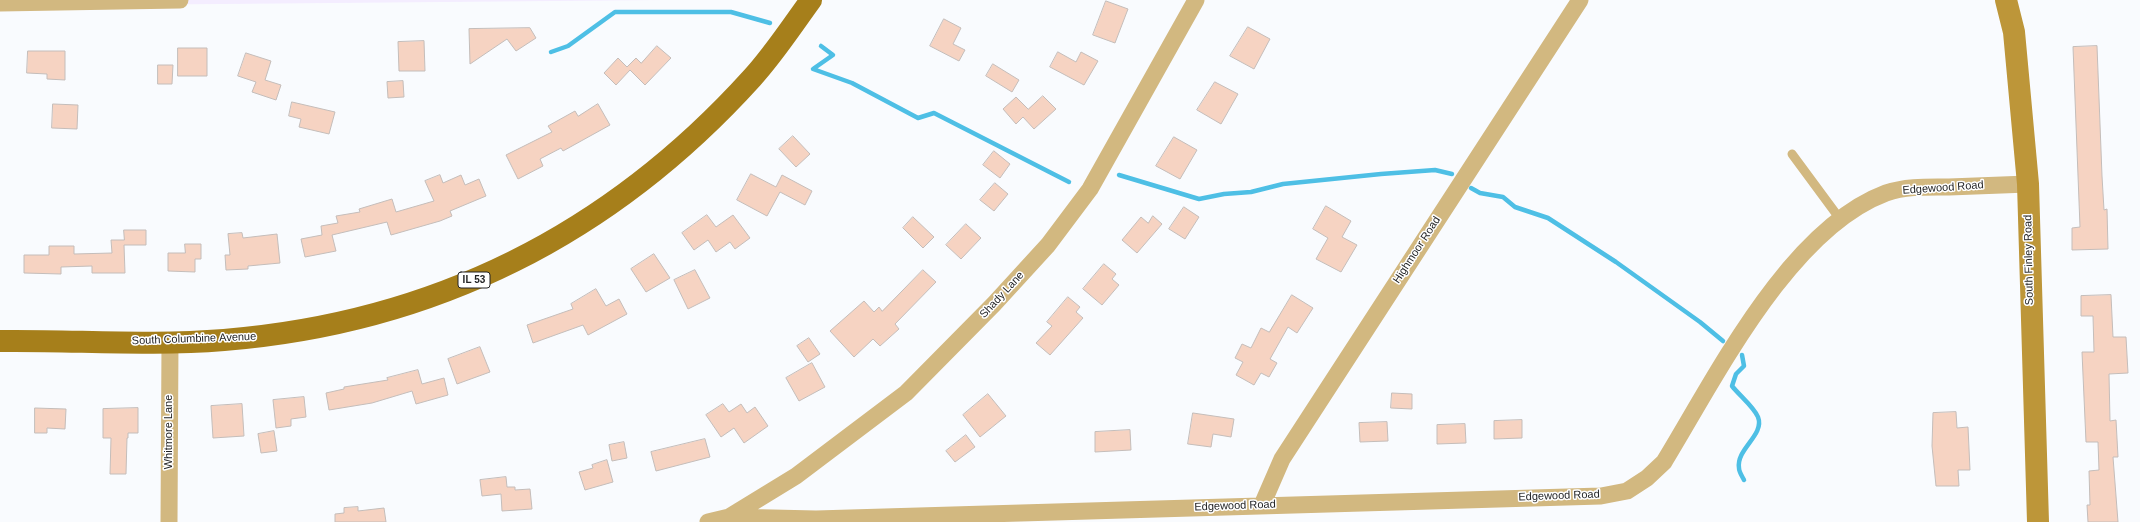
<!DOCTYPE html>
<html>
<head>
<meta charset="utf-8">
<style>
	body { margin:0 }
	canvas { display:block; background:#f9fbfe }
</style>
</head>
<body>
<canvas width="2140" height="522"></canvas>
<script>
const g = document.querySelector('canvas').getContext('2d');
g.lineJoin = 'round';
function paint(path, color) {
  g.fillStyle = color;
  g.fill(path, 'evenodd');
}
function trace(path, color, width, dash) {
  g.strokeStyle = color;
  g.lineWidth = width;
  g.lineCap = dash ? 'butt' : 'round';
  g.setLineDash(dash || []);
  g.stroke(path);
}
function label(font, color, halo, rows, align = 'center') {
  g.font = font + ' Arial,sans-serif';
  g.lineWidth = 3;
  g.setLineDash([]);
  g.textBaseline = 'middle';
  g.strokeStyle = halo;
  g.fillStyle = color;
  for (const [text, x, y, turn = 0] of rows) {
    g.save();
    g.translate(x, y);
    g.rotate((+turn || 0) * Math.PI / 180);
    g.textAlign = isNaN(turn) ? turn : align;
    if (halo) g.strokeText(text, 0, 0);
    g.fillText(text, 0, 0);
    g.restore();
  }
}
paint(new Path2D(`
	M0,0h666l-666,6z`), '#f4edff');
trace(new Path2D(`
	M821,46l12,9 -20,14 39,14 66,35 16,-5 135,69
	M551,52l17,-6 47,-34h116l39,11
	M1119,175l80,24 25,-5 27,-2 32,-8 98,-10 54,-4 17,4
	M1471,188l9,5 23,4 12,10 33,11 68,44 84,60 23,19
	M1742,355l2,11 -8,8 -4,12c7,9 22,21 26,31 7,18 -22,32 -19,51 0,4 3,8 5,12`), '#4ebfe5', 4.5);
const building = new Path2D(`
	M1106,1l22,8 -13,34 -22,-8z
	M944,19l17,9 -8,16 12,6 -6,11 -29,-15z
	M1248,27l22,12 -16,30 -24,-13z
	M530,28l6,10 -20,13 -9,-12 -37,25 -1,-35z
	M424,41l1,30h-26l-1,-29z
	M657,46l14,12 -26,27 -15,-15 -14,15 -12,-12 14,-15 9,9 9,-9 5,5z
	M2097,46l5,130 2,34 3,-1 1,40 -36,1v-22l8,-1 -7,-180z
	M178,48h29v28h-29z
	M28,51h37v29l-18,-1v-5l-20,-1z
	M1058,52l18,10 5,-10 17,9 -14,24 -34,-18z
	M246,53l25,8 -6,19 16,5 -5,15 -24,-8 4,-10 -18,-6z
	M993,64l26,16 -7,12 -26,-16z
	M158,65h15l-1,19h-14z
	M403,81l1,16 -16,1 -1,-16z
	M1215,82l23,12 -17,30 -24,-14z
	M1043,96l13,13 -22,20 -11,-12 -7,7 -13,-15 13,-12 12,12z
	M292,102l43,10 -6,22 -30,-7 2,-8 -12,-3z
	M53,104l25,1 -1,24 -25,-1z
	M598,104l12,21 -47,26 -2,-3 -21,11 3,7 -25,13 -12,-24 46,-23 -4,-6 27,-15 3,5z
	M793,136l17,18 -14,13 -17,-18z
	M1174,137l23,13 -17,29 -24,-13z
	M994,151l16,13 -10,14 -17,-13z
	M751,174l25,13 6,-12 30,16 -7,14 -25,-13 -13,24 -30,-16z
	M440,175l3,8 18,-8 4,10 14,-6 7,17 -36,15 2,5 -12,5 -49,14 -4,-13 -55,13 4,16 -31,6 -4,-18 21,-4 -1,-9 17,-3 -2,-7 24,-4 -1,-3 33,-10 4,13 38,-11 -9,-20z
	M995,183l13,11 -14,17 -14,-11z
	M1326,206l25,15 -9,16 15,8 -16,27 -25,-13 12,-21 -15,-9z
	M1184,207l15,10 -14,22 -16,-10z
	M707,215l9,12 17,-12 17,23 -15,11 -5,-7 -14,10 -8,-12 -14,10 -12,-17z
	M1153,216l9,8 -25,29 -15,-13 19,-23 7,6z
	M913,217l21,20 -11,11 -20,-20z
	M966,224l15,14 -20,21 -15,-14z
	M124,230h22v15h-22l1,28h-33v-7l-31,1v7l-37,-1v-18h25v-9h25v8l38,-1 -1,-13h13z
	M242,233l1,5 34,-4 3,29 -32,3v3l-22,1 -1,-15h5l-2,-21z
	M185,244h16v15h-6v13l-27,-1v-18h17z
	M654,254l16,24 -24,14 -15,-23z
	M1104,264l12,10 -4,5 7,6 -17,20 -19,-16z
	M695,270l15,28 -22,11 -14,-29z
	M923,270l13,12 -41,42 4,5 -19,17 -7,-7 -19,18 -24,-26 34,-30 10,11 5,-5 3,4z
	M596,289l10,17 13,-7 8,15 -39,21 -5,-10 -50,18 -6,-18 46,-16 -2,-5z
	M1292,295l21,13 -16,25 -9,-6 -18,32 7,4 -8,14 -8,-4 -7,12 -18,-10 7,-13 -8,-4 7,-14 9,4 10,-20 8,4z
	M2111,295l2,42h13l2,36 -19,1 1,47 6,-1 2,37h-5l5,65h-30l-1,-17h3l-1,-34 10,-1 -1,-28h-12l-3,-67 -1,-23h12l-1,-36h-12v-20z
	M1068,297l12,10 -4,5 7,6 -33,37 -14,-12 16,-17 -5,-4z
	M809,338l11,16 -12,8 -11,-16z
	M480,347l10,25 -33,12 -9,-25z
	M812,363l13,24 -26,14 -13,-23z
	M418,370l4,14 22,-6 4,17 -32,9 -4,-13 -40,12 -43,7 -3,-17 18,-4v-2l44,-7 -1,-2z
	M1392,393l20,1v15l-21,-1z
	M988,394l18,22 -26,21 -17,-22z
	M304,397l2,20 -15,2v7l-15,2 -3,-28z
	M242,404l2,32 -31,2 -2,-32z
	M723,404l6,8 12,-8 6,9 8,-6 13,19 -24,17 -10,-15 -13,9 -15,-22z
	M35,408l31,1 -1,20 -18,-1v5h-12z
	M138,408v25h-10v5h-1l-1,36h-16l1,-36h-8v-29z
	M1956,412l1,16 11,-1 2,43h-12l1,16h-23l-4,-40 1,-33z
	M1193,413l41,6 -3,18 -18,-3 -2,13 -23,-3z
	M1522,420v18l-28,1v-18z
	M1387,422l1,19 -28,1 -1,-19z
	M1465,424l1,19 -29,1v-19z
	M1130,430l1,20 -36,2v-20z
	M274,431l3,20 -16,2 -3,-19z
	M966,435l9,12 -20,15 -9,-11z
	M705,439l5,18 -54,14 -5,-19z
	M624,442l3,16 -15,3 -3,-16z
	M607,460l6,22 -28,8 -6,-18 14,-4 -1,-3z
	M506,477l1,10h8v3l15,-1 2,20 -30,2 -1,-17 -19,2 -2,-16z
	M358,507v4l26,-3 2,14h-51v-8l9,-1v-5z`);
paint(building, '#f6d3c2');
trace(building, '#c4bdba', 1);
trace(new Path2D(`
	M1792,154l48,65`), '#d2b880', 9);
trace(new Path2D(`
	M0,3l180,-3
	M1262,505l20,-46 298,-459
	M729,517l67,-41 110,-83 88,-89 54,-59 42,-56 106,-189
	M169,522l1,-180
	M708,522l21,-5 87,2 785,-23 26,-5 20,-13 17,-16c52,-85 125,-233 222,-269 20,-7 42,-6 63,-6 26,-1 52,-2 79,-3`), '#d2b880', 17);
trace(new Path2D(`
	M2006,0l8,32 14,152 10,338`), '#bd9639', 22);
trace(new Path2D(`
	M0,341c74,-1 149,5 224,-1 210,-17 387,-106 528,-262 22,-24 40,-52 59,-78`), '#a67f1b', 22);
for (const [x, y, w] of [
	[474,280,32]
]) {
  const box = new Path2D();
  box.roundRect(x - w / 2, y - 8, w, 16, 3);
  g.fillStyle = '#fff';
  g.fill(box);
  trace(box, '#222325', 1);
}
label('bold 10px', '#222325', null, [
	["IL 53",474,280]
]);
label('11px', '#222325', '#fff', [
	["Edgewood Road",1943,188,-4],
	["Highmoor Road",1417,250,-57],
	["South Finley Road",2029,260,-91],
	["Shady Lane",1002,295,-47],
	["South Columbine Avenue",194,339,-2],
	["Whitmore Lane",169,432,-90],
	["Edgewood Road",1559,496,-2],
	["Edgewood Road",1235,506,-2]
]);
</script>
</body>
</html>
